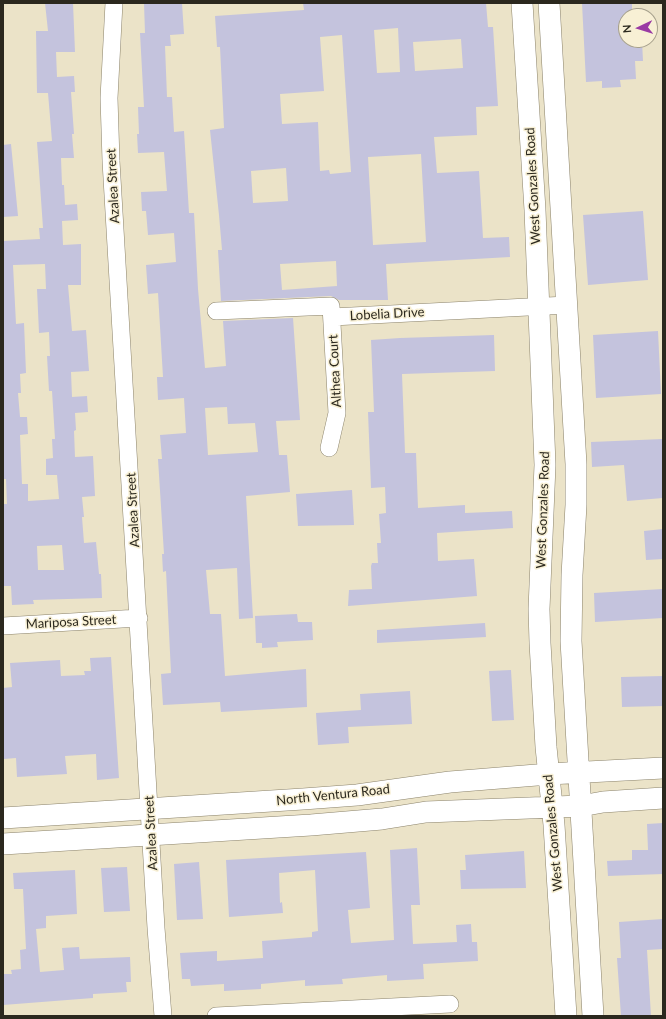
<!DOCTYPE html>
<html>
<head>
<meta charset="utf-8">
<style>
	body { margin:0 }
	#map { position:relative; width:666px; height:1019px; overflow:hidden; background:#ebe3c8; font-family:Lato,sans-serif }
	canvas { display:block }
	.frame { position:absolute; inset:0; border:4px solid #2b281e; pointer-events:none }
	.north { position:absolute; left:618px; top:8px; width:40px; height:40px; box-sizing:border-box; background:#f8f0d5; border:1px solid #a6a08c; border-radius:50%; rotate:266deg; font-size:11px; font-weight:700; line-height:16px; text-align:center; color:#2b281e }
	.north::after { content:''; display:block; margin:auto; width:14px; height:18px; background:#9a3ba4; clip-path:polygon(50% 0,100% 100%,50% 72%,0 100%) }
</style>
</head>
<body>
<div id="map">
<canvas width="666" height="1019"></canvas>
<div class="frame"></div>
<div class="north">N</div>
</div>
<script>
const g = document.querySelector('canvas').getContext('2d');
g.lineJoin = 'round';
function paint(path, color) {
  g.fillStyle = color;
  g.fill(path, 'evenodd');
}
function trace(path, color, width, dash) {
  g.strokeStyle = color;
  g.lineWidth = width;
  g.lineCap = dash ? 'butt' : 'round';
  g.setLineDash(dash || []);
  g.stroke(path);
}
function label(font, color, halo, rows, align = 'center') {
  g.font = font + ' Lato,sans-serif';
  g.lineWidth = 3;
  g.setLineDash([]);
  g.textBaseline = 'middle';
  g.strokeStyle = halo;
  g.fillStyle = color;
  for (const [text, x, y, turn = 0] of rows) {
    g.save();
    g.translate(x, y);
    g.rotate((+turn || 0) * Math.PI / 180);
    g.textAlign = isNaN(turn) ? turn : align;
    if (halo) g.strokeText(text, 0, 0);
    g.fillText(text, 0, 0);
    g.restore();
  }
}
paint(new Path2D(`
	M45,3h28l2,49h-19l1,25 17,-1 1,16h-4l3,42h-2l2,24h-13l1,27h2l1,20 12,-1 1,16 -16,1 1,24 18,-1v41h-13l4,46 14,-1 3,41 -18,1 1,25 15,-1 1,16 -13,1 1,17 -2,1 1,26 18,-1 2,40 -13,1 2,20h-2l2,26 12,-1 3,32h2l1,24 -69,2 1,4 -22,1 -1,-19h-8v-82h4l-1,-25h-3v-238l37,-2 -1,-11h4l-6,-86 15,-1 -4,-48h-11l-1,-62h12zM45,264l1,25h-9l2,44 10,-1 1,24h-3l2,35h3l3,48h-3l1,19 -7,1v16h11l2,24 -31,2v-17h-6l-2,-49 8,-1 -1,-17h-7l-2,-24h3l-1,-19 6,-1 -2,-50 -8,1 -3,-59zM62,545l2,25h-26l-1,-24z
	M144,3h38l2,31 -14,1 1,11h-6l2,51h5l2,35 10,-1 5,82h5l4,76 7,79 21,-2 -3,-45 70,-3 7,102 -24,1 3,34h8l3,37 -44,4 7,122 -14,1 -2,-51 -31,2 4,44h11l4,62 81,-7 1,38 -86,5 -1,-10 -57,3 -2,-31 10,-1 -5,-102 -3,1 -1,-18h2l-6,-95h4l-2,-24 26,-2 -2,-35 -26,2 -1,-23h6l-5,-84 -10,1 -2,-29 30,-3 -2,-29 -26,2 -2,-24h-4l-1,-19 26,-1 -3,-39 -26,1 -1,-19h2l-1,-27h6l-4,-74h5zM227,407l1,17 27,-1 3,29 -50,3 -3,-47z
	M303,3h183l2,24h5l5,79 -22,1 1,28 -43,2 3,36 42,-2 4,67 26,-1 1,20 -124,7 2,36h-49l-8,-4 -110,5 -3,-51h4l-3,-35 -9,-85 14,-2 -4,-81h-3l-2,-31 89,-6zM398,28l2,44 -23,1 -3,-43zM342,35l9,137 -21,2 -1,-4 -9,1 -2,-49 -36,2 -2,-30 44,-3 -4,-54zM461,39l2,29 -48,3 -2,-29zM421,154l5,88 -53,3 -5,-88zM286,168l2,33 -35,2 -2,-32zM336,261l1,25 -55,4 -2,-26z
	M582,3h50v13h-6v24l16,1 1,20h-8l1,18 -16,1 1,7 -19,1v-7l-16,1z
	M11,144l7,72 -15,1v-72z
	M643,211l5,69 -60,5 -5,-70z
	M658,331l3,63 -65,4 -3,-63z
	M494,335l1,36 -93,3 3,79h11l2,55 47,-3v8l47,-2 1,17 -76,5 1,28 36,-2 3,37 -129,10 1,-16 23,-1 -1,-23 1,-3h6l-1,-20h4l-2,-29 7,-1 -1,-26 -14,1 -3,-76h6l-3,-72 29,-2z
	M663,439v59l-36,3 -3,-36 -32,2 -1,-25z
	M352,490l2,35 -56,1 -2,-32z
	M663,529v30l-17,1 -2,-29z
	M663,589v29l-68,4 -1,-29z
	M297,614l1,8h14l1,18 -36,2 1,5 -16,1v-5h-6l-1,-27z
	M485,623l1,14 -109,6v-13z
	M111,657l8,121 -22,2 -1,-26 -31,2 2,18 -50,3 -1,-19 -12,1 -1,-71 9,-1 -2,-24 50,-3 1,16 24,-1 -1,-4h7l-1,-13z
	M511,670l3,50 -22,1 -3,-50z
	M663,676v30l-41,1 -1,-30z
	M410,691l2,33 -64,3 1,16 -31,2 -2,-32 45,-3 -1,-16z
	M663,823v51l-55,2 -1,-15 25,-1v-10h16l-1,-26z
	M417,848l3,57h-9l2,39 44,-2 -1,-17 15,-1 1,18h5l1,19 -55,3 1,15 -37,2v-6l-45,4 1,5 -38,2v-6l-44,4v5l-37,2v-7l-33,2 -1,-7h-8l-2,-26 37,-2v10l46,-3 -1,-17 50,-4v-5l6,-1 -3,-61 -36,3 1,30 2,-1 1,11 -54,4 -3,-57 140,-8 4,56 -22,2 3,33 43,-3 -4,-90z
	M524,851l2,37 -65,1 -1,-19h6l-1,-15z
	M199,862l4,57 -26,1 -3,-56z
	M127,867l3,44 -26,1 -3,-44z
	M75,870l2,44 -31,2v12l-10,1 4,43 24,-2 -2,-22 17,-1 1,12 50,-2 1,25h-5l1,10 -34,2v4l-90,7v-31h9l-1,-4 10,-1 -1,-19 6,-1 -3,-60h-9l-1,-16z
	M663,919v30l-16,1 4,66h-30l-4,-58h4l-2,-36z`), '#c4c3dd');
const minor = new Path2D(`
	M114,3l-5,95 2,63 45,767 7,88
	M216,311l115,-5 6,107 -8,35
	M332,317l235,-12
	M3,626l136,-8
	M216,1016l234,-12`);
const major = new Path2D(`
	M522,3l13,207 10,255 -6,144 1,34 6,104 8,78 12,191
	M549,3l27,461v41l-4,70 -1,66 22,375
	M3,818l300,-19 54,-4 93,-13 99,-8 114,-6
	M3,844l308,-19 71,-6 44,-7 155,-6 22,-4 60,-4`);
trace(minor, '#8b836b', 18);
trace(major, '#8b836b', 22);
trace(minor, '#fff', 17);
trace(major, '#fff', 21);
label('13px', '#2b281e', '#f8f0d5', [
	["Azalea Street",113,186,-93],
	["West Gonzales Road",533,186,-93],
	["Lobelia Drive",387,314,-3],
	["Althea Court",335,371,-93],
	["Azalea Street",133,510,-93],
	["West Gonzales Road",543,510,-88],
	["Mariposa Street",71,622,-3],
	["North Ventura Road",333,795,-6],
	["Azalea Street",151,833,-93],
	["West Gonzales Road",553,833,-95]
]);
</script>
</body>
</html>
